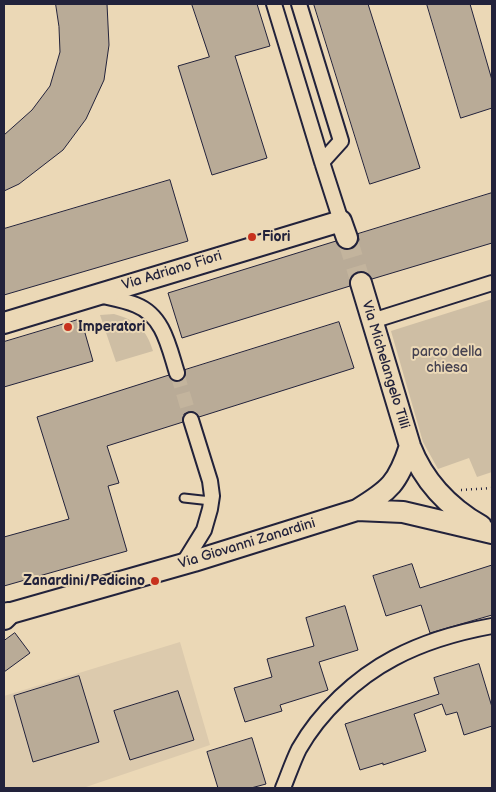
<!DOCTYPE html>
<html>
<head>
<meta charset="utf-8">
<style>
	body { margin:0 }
	#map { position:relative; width:496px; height:792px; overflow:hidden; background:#ebd8b6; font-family:"Balsamiq Sans",sans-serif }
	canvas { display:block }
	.frame { position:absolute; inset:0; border:5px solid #22223b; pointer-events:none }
</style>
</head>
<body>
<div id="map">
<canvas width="496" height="792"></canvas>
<div class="frame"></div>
</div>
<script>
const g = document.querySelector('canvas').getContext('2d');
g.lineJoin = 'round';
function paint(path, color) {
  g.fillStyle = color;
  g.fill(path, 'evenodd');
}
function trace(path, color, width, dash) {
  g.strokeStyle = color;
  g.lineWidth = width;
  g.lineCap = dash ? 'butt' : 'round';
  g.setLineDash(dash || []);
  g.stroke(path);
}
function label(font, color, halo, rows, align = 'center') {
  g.font = font + ' "Balsamiq Sans",sans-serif';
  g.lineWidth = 4;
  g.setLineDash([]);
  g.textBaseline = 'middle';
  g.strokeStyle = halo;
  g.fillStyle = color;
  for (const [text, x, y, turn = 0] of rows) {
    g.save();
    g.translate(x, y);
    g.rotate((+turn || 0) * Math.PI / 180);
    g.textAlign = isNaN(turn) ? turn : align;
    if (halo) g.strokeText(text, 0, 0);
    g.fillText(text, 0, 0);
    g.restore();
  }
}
paint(new Path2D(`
	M180,642l30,103 -127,43h-79v-92z`), '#dccaad');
paint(new Path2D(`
	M492,299v173l-15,5 -8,-19 -31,11 -15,-27 -32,-111z
	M114,314c22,6 33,16 39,37l-37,11 -16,-47z`), '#cebea4');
const building = new Path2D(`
	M56,4h51l2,41 -5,35 -18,39 -23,31 -44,34 -15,7v-56l28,-25 18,-24 10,-34 -1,-25z
	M192,4h65l13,42 -35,10 32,102 -55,17 -34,-109 31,-9z
	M314,4h54l52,164 -50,16z
	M427,4h43l22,76v28l-31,10z
	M170,180l18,61 -184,54v-66z
	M492,193v50l-120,36 -3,-4 -5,-3h-7l-5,3 -2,5v6l-168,52 -14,-45 168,-52 4,6 4,3 6,-1 6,-4 3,-5 -1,-6z
	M81,319l12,42 -89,26v-45z
	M339,322l15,46 -155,49 -2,-3 -4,-2h-5l-4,2 -1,4v4l-76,24 12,37 -11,3 19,65 -123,35v-49l65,-18 -32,-102 132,-42 2,4 4,2h5l4,-2 1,-4v-5z
	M412,564l8,24 72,-23v50l-62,18 -9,-28 -35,11 -13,-40z
	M345,606l13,44 -39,12 9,28 -48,15 2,6 -37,11 -11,-34 38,-11 -5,-18 47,-13 -8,-28z
	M15,633l15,20 -26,19v-31z
	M479,664l13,43v19l-28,9 -7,-23 -11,3 -4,-11 -28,10 12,37 -43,14v-2l-23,7 -15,-46 94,-30 -5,-16z
	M79,676l20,66 -66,20 -19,-66z
	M178,691l16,49 -64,20 -16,-49z
	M252,738l14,46 -15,4h-33l-11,-36z`);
paint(building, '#b9ab97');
trace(building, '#22223b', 1);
trace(new Path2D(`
	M177,373l14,47`), '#c3b49d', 14, [14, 7]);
trace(new Path2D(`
	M347,238l14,45`), '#c3b49d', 20, [20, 10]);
const lane = new Path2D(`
	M184,498l27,3`);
const street = new Path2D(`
	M274,4l48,158 19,59
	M299,4l42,137 -19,21
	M98,295c13,3 26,5 38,10 28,11 33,43 41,68
	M372,321l120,-38
	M183,564l21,-34 6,-21 2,-13 -2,-15 -19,-61
	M283,788c5,-12 10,-27 16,-39 21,-37 57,-71 95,-91 30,-16 65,-26 98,-32`);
const secondary = new Path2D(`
	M361,283l49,163c14,36 38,61 71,80
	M4,323l337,-102 6,17
	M357,510c33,-20 41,-27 53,-64
	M4,615l190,-54 163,-51 46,2 89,21`);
const primary = new Path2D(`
	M4,618l4,-4`);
trace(lane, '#22223b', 11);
trace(street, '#22223b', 18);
trace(secondary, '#22223b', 24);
trace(primary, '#22223b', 26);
trace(new Path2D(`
	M461,490l31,-2`), '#22223b', 2.5, [1, 4]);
trace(lane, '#ebd8b6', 7);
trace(street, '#ebd8b6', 14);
trace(secondary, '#ebd8b6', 20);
trace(primary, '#ebd8b6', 22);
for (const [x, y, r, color] of [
	[252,237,5,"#c8321e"],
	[68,327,5,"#c8321e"],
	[155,581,5,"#c8321e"]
]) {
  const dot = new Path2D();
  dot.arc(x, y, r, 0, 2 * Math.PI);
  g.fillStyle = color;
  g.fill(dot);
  trace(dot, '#ebd8b6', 2);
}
label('bold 14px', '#22223b', '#ebd8b6', [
	["Fiori",262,237],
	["Imperatori",78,327],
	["Zanardini/Pedicino",145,581,"right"]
], 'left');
label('14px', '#22223b', '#ebd8b6', [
	["Via Adriano Fiori",172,271,-17],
	["Via Michelangelo Tilli",385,365,73],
	["Via Giovanni Zanardini",247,544,-17]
]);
label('14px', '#444150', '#ebd8b6', [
	["parco della",447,352],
	["chiesa",447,368]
]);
</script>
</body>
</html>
